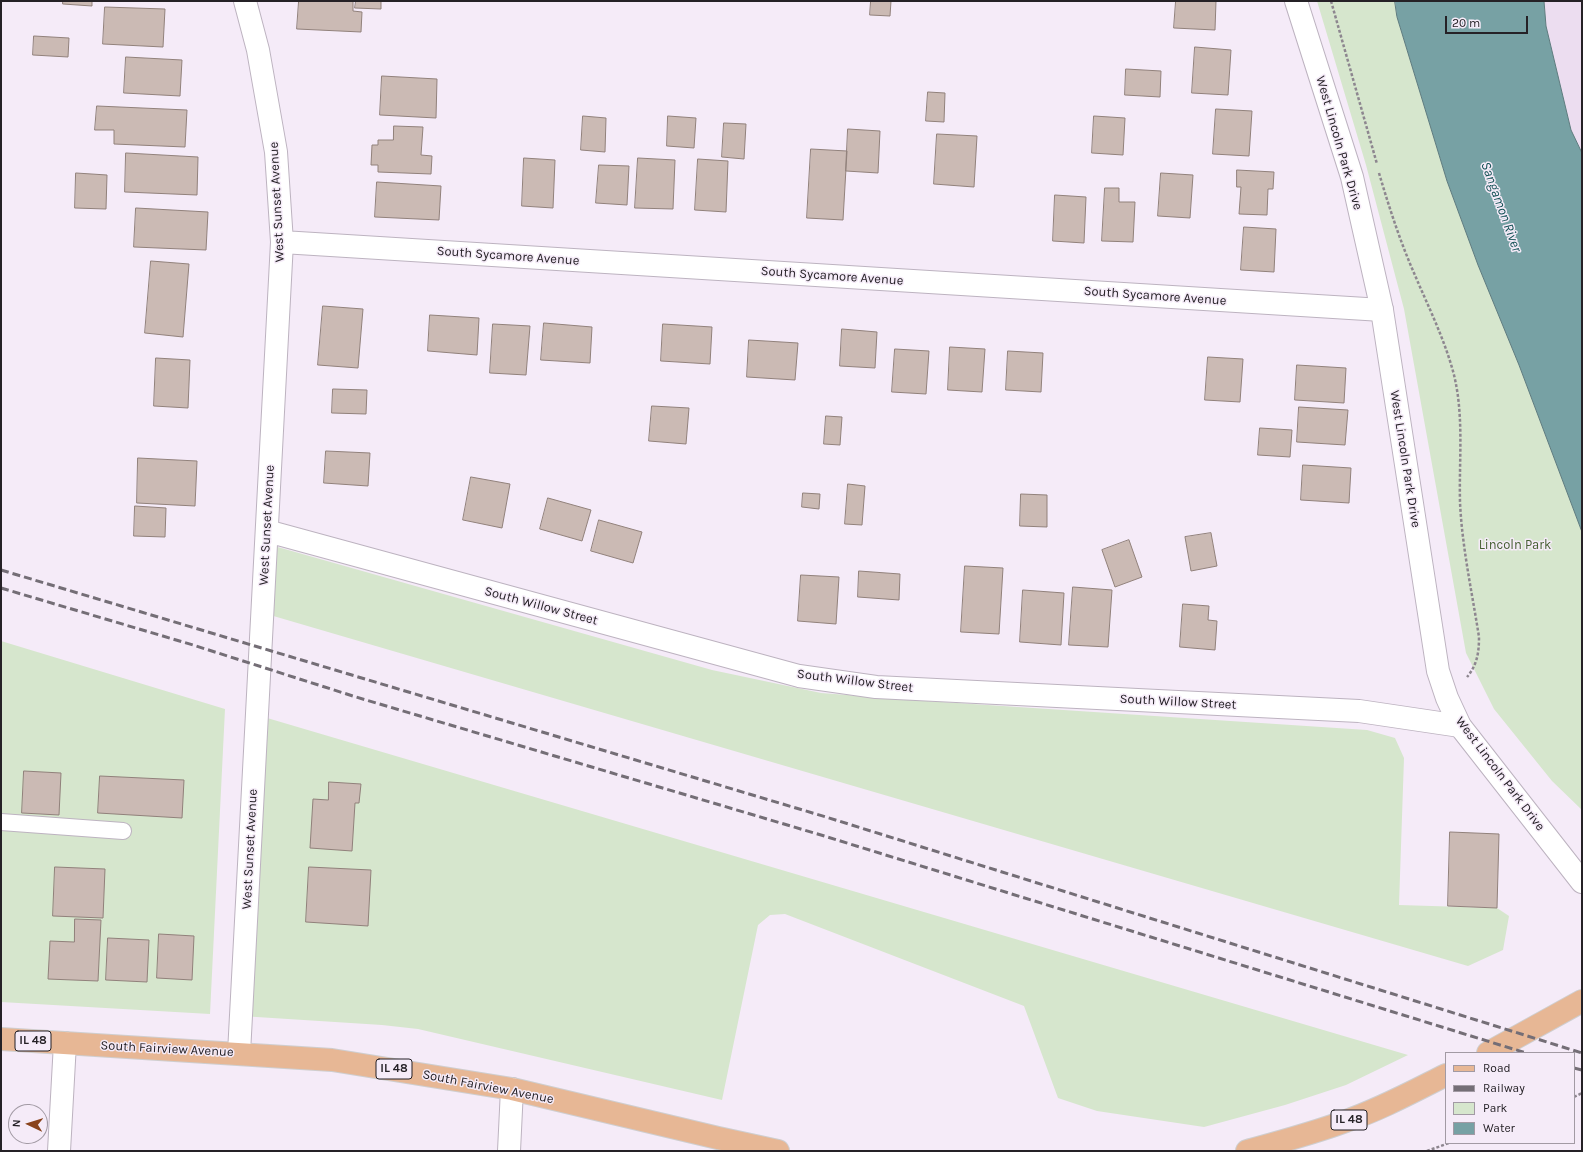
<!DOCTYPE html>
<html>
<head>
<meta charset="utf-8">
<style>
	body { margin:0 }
	#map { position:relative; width:1583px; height:1152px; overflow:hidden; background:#f5ebf8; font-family:Karla,sans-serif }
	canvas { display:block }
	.frame { position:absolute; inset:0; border:2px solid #252126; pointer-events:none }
	.legend { position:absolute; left:1445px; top:1052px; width:130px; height:92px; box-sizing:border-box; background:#f5ebf8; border:1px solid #a29aa4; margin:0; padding:5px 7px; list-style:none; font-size:12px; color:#252126 }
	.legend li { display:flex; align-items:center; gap:8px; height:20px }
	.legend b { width:20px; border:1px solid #a29aa4 }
	.north { position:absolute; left:8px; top:1104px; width:40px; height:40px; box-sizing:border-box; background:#f5ebf8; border:1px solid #a29aa4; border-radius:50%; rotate:274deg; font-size:11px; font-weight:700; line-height:16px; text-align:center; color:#252126 }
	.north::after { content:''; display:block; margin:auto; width:14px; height:18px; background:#89431c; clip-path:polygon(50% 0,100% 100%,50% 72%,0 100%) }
	.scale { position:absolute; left:1445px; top:16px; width:83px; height:18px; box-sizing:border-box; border:2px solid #252126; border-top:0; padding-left:5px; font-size:12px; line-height:14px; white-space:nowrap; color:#252126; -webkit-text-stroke:3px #f5ebf8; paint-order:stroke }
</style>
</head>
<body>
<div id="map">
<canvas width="1583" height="1152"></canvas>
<div class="frame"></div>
<ul class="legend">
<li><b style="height:5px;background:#e7b795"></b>Road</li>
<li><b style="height:5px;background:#746e76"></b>Railway</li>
<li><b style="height:11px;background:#d6e6cd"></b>Park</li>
<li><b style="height:11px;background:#77a1a4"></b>Water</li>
</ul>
<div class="north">N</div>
<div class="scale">20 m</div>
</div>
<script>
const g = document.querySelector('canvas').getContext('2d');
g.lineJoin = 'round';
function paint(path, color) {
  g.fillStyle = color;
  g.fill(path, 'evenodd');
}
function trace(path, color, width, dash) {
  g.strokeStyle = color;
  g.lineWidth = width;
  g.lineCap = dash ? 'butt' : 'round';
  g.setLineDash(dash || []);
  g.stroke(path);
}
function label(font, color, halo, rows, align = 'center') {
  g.font = font + ' Karla,sans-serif';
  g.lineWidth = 3;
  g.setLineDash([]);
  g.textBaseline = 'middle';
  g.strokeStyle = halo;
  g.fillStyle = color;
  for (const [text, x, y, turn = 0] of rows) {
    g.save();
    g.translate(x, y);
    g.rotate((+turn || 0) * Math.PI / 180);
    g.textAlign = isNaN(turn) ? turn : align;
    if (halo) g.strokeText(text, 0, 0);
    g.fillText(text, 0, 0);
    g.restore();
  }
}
paint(new Path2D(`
	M1544,1h38v152l-11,-23 -25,-104z`), '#ecddf0');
paint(new Path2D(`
	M1317,1h78l2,16 50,164 31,84 41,100 63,167v278l-30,-29 -58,-72 -28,-56 -62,-344 -38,-144z
	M274,546l438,124 109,23 106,8 440,29 28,8 9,20 -5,147 98,3 12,8 -6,34 -35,16 -1198,-351z
	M1,641l224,68 -15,305 -209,-12z
	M257,715l1151,340 -62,30 -61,20 -81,22 -107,-16 -39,-13 -34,-92 -239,-92 -15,1 -12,10 -36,175 -304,-71 -36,-4 -141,-9z`), '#d6e6cd');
const water = new Path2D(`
	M1395,1h149l2,25 25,104 11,23v379l-63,-167 -41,-100 -31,-84 -50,-164z`);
paint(water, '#77a1a4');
trace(water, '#5e7b7e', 1);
const building = new Path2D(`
	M63,1h29v5l-29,-2z
	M299,1h54v10l9,1 -1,20 -64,-3z
	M356,1h25v8l-26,-1z
	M871,1h20l-1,15 -20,-1z
	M1176,1h40l-1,29 -41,-2z
	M105,7l60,2 -2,38 -60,-3z
	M34,36l35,2 -1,19 -35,-2z
	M1195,47l36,3 -3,45 -36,-2z
	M126,57l56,3 -2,36 -56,-3z
	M1126,69l35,2 -1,26 -35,-2z
	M382,76l55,3 -1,39 -56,-3z
	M928,92l17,1 -1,29 -18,-1z
	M97,106l90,4 -2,37 -71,-3v-14h-19z
	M1216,109l36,2 -3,45 -36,-2z
	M583,116l23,2 -1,34 -24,-2z
	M668,116l28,2 -2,30 -27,-2z
	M1094,116l31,2 -2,37 -31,-2z
	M724,123l22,1 -2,35 -22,-2z
	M394,126l29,1 -2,28 11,1 -1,18 -53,-2v-7h-7l1,-20h6v-5h15z
	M848,129l32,2 -2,42 -32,-2z
	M937,134l40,2 -3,51 -40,-3z
	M811,149l36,2 -4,69 -36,-2z
	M126,153l72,4 -1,38 -72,-3z
	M524,158l31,2 -2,48 -31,-2z
	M638,158l37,2 -2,49 -38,-1z
	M698,159l30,2 -2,51 -31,-2z
	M599,165l30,1 -2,39 -31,-2z
	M1237,170l37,2 -1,17h-5l-1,26 -28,-1 2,-27h-4z
	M76,173l31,2 -1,34 -31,-1z
	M1161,173l32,2 -3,43 -32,-2z
	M377,182l64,4 -2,34 -64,-3z
	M1105,188h14v14h16l-2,40 -31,-1z
	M1055,195l31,2 -2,46 -31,-2z
	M136,208l72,4 -2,38 -72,-3z
	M1244,227l32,2 -2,43 -33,-2z
	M151,261l38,3 -6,73 -38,-4z
	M323,306l40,3 -5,59 -40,-3z
	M430,315l49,3 -2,37 -49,-4z
	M544,323l48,4 -2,36 -49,-3z
	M493,324l37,2 -4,49 -36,-2z
	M663,324l49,3 -2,37 -49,-3z
	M842,329l35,3 -2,36 -35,-2z
	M749,340l49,3 -3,37 -48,-3z
	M950,347l35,2 -3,43 -34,-2z
	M895,349l34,2 -3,43 -34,-2z
	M1008,351l35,2 -2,39 -35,-2z
	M1208,357l35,2 -3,43 -35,-2z
	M156,358l34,2 -2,48 -34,-2z
	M1297,365l49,3 -2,35 -49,-3z
	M333,389l34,1 -1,24 -34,-1z
	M652,406l37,2 -3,36 -37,-3z
	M1299,407l49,3 -3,35 -48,-3z
	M826,416l16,1 -2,28 -16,-1z
	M1260,428l32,2 -2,27 -32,-2z
	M326,451l44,2 -2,33 -44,-3z
	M138,458l59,3 -2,45 -58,-3z
	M1303,465l48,3 -2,35 -48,-3z
	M471,477l39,7 -8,44 -39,-8z
	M848,484l17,2 -3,39 -17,-1z
	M803,493l17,1 -1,15 -17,-2z
	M1021,494l26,1v32l-27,-1z
	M548,498l43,12 -9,31 -42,-12z
	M135,506l31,2 -1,29 -31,-1z
	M599,520l43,12 -9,31 -42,-12z
	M1211,533l6,33 -26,5 -6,-34z
	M1129,540l13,37 -27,10 -13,-37z
	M965,566l38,2 -4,66 -38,-2z
	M859,571l41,3 -1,26 -41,-3z
	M801,575l38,2 -3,47 -38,-3z
	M1073,587l39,3 -4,57 -39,-2z
	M1023,590l41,3 -3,52 -41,-3z
	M1183,604l26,2 -1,14 9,1 -2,29 -35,-3z
	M24,771l37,2 -2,42 -37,-2z
	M100,776l84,4 -2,38 -84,-5z
	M329,782l32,2 -2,19h-4l-3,48 -42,-3 3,-49 15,1z
	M1450,832l49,2 -2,74 -49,-2z
	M55,867l50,2 -2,49 -50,-2z
	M309,867l62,3 -3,56 -62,-4z
	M75,919l26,1 -3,61 -50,-2 2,-38 24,1z
	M159,934l35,2 -2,44 -35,-2z
	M108,938l41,2 -2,42 -41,-2z`);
paint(building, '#cbbab4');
trace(building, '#91817b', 1);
const lane = new Path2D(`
	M1,822l122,9`);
const street = new Path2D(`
	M282,242l1100,68
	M267,531l532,145 77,11 483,24 101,15
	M239,1053l43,-811 -6,-90 -18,-102 -13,-49
	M59,1151l6,-108
	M509,1151l3,-62`);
const secondary = new Path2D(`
	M1296,1l56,176 30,133 56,361 9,27 13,28 122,156`);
const primary = new Path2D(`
	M1,1039l331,21 180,29 206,49 60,13
	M1488,1053l94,-52
	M1247,1151c33,-9 67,-18 99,-30 35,-12 68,-30 100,-46`);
trace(lane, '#bdb3c0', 18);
trace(street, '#bdb3c0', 24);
trace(secondary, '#bdb3c0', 24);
trace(primary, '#cfcecf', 24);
trace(new Path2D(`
	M1331,1l46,163
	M1379,173c10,34 21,68 35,100 14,33 31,67 40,102 10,41 5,84 6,127 2,45 12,90 19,135 0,16 -2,28 -12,40
	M1574,1097l8,-4
	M1427,1151l22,-8`), '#8d868f', 2.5, [3, 2]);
trace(lane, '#fff', 16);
trace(street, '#fff', 22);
trace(secondary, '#fff', 22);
trace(primary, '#e7b795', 22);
trace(new Path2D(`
	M1,570l825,247 756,236
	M1,588l192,57 163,52 465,138 705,218
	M1574,1068l8,2`), '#746e76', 3, [8, 4]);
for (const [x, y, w] of [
	[33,1041,36],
	[394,1069,36],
	[1349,1120,36]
]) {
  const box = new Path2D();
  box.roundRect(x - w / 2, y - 10, w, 20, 3);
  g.fillStyle = '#f5ebf8';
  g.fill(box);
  trace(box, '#252126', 1);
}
label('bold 12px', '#252126', null, [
	["IL 48",33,1041],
	["IL 48",394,1069],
	["IL 48",1349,1120]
]);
label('13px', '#252126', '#f5ebf8', [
	["West Lincoln Park Drive",1339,143,74],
	["West Sunset Avenue",277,202,-93],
	["South Sycamore Avenue",508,256,4],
	["South Sycamore Avenue",832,276,4],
	["South Sycamore Avenue",1155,296,4],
	["West Lincoln Park Drive",1405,459,81],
	["West Sunset Avenue",267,525,-87],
	["South Willow Street",541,606,15],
	["South Willow Street",855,681,7],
	["South Willow Street",1178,702,3],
	["West Lincoln Park Drive",1500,774,53],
	["West Sunset Avenue",250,849,-87],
	["South Fairview Avenue",167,1049,3],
	["South Fairview Avenue",488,1087,11]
]);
label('13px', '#455f32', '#f5ebf8', [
	["Lincoln Park",1515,545]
]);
label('italic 14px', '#135155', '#f5ebf8', [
	["Sangamon River",1501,207,70]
]);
</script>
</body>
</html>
